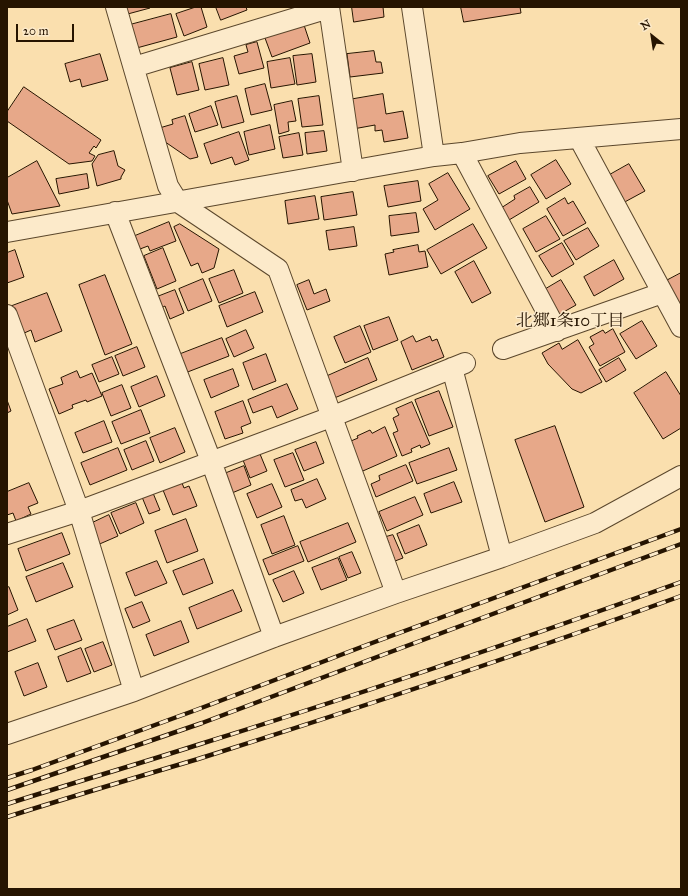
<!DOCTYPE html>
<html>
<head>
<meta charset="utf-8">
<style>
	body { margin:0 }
	#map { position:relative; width:688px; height:896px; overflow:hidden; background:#fadfae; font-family:"IM FELL Great Primer",serif }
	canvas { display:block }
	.frame { position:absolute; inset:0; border:8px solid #261400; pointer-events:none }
	.north { position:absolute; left:632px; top:16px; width:40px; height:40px; -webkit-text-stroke:3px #fceaca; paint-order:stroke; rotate:330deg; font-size:11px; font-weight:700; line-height:16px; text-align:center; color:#261400 }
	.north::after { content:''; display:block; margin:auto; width:14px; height:18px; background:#261400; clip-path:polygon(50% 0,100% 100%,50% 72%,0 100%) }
	.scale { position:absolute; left:16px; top:24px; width:58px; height:18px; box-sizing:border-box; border:2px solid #261400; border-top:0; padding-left:5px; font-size:12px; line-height:14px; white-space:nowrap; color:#261400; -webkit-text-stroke:3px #fceaca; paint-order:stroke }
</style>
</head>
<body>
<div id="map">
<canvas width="688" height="896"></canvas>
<div class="frame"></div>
<div class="north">N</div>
<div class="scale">20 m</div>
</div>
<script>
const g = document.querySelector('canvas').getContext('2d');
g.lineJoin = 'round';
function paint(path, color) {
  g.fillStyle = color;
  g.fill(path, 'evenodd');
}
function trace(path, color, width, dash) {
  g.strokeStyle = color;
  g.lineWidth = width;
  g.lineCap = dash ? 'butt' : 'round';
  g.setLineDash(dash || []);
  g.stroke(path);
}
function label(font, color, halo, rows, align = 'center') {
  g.font = font + ' "IM FELL Great Primer","Noto Serif JP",serif';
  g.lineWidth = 3;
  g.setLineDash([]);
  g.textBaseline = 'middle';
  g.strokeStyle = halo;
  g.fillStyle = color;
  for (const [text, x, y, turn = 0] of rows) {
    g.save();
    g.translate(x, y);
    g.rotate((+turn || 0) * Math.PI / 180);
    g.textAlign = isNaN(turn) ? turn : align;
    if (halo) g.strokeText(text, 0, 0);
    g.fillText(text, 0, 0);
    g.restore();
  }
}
const building = new Path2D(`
	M122,7h28v1l-26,7z
	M196,7h5l6,20 -23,9 -8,-22z
	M216,7h30l1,3 -26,10z
	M352,7h31l1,10 -30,5z
	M461,7h59l1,6 -57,9z
	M171,14l6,23 -44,12 -7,-23z
	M304,25l6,18 -38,14 -7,-19z
	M257,42l7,26 -25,6 -5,-18 14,-4 -2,-7z
	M374,51l2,11h5l2,11 -33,4 -3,-23z
	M100,54l8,26 -26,7 -2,-8 -10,3 -5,-18z
	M312,54l4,28 -19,3 -4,-29z
	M223,58l6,27 -24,5 -6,-26z
	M290,58l5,26 -24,4 -4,-26z
	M192,62l7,28 -22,5 -7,-27z
	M265,84l7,26 -21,5 -6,-26z
	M24,87l77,53 -5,8 -2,-2 -5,7 6,3 -3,5 -23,3 -62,-43v-9z
	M383,94l3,20 17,-3 5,27 -24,4 -2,-12 -7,1v-6l-22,4 -5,-29z
	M237,96l7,26 -22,6 -7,-26z
	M319,96l4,29 -21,2 -4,-28z
	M292,101l4,20 -8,1 1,9 -10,3 -5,-29z
	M211,106l7,19 -23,7 -6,-18z
	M185,116l13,41 -8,2 -32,-22 -2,-8 17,-5 -1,-4z
	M270,125l5,24 -26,6 -5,-23z
	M324,131l3,20 -20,3 -2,-21z
	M239,132l10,28 -14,5 -3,-8 -21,7 -7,-20z
	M299,133l4,22 -20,3 -4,-21z
	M114,151l4,15 7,4 -4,7v2l-24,7 -5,-22 6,-9z
	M556,160l15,24 -25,15 -15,-24z
	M37,161l23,45 -48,8 -5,-14v-22z
	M516,161l10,18 -27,15 -11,-18z
	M629,164l16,27 -24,13 -15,-27z
	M448,173l22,36 -35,21 -12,-21 15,-9 -9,-16z
	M87,174l2,14 -30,6 -3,-15z
	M418,181l3,20 -33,6 -4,-21z
	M530,187l9,15 -30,18 -8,-12 14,-9 -1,-3z
	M353,192l4,23 -33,5 -3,-23z
	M315,196l4,23 -31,5 -3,-23z
	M565,198l3,6 5,-3 13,22 -23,13 -16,-27z
	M416,213l3,19 -28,4 -2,-20z
	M546,216l14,23 -24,13 -13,-23z
	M169,222l7,19 -26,10 -2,-5 -8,3 -5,-13z
	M180,224l39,25 -5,19 -12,5 -4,-10 -7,3 -17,-39z
	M473,224l14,24 -46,26 -14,-24z
	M354,227l3,19 -28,4 -3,-19z
	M588,228l11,18 -23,14 -12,-19z
	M562,243l12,21 -22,13 -13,-21z
	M418,245l1,7 6,-1 3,16 -39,8 -4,-21 9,-2 -1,-2z
	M163,248l13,33 -19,8 -13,-33z
	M15,250l9,27 -17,6v-30z
	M614,260l10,19 -30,17 -10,-19z
	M474,261l17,32 -19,10 -17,-31z
	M234,270l9,23 -24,10 -10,-24z
	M681,273v29l-2,1 -13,-22z
	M105,275l27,69 -27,11 -26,-70z
	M203,279l9,22 -24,10 -9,-22z
	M309,280l5,14 12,-5 4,12 -23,9 -10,-25z
	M561,280l15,25 -23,13 -14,-25z
	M175,290l9,23 -14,6 -5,-13 -4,2 -4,-11z
	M255,292l8,20 -36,15 -8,-21z
	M47,293l15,38 -27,11 -4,-12 -9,4 -10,-28z
	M389,317l9,23 -25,10 -9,-24z
	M642,321l15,25 -21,13 -16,-25z
	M360,326l11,26 -26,11 -11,-26z
	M613,329l12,23 -25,14 -11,-19 5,-3 -4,-7 13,-7 2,3z
	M246,330l8,18 -20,9 -8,-18z
	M413,336l3,6 14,-6 2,5 5,-2 7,18 -32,13 -11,-28z
	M222,338l7,18 -44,17 -7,-18z
	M578,340l24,42 -21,11 -9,-4 -24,-25 -6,-11 17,-10 3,6z
	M137,347l8,20 -22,9 -8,-20z
	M266,354l10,27 -23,9 -10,-27z
	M112,357l7,17 -20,8 -7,-17z
	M368,358l9,22 -45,19 -9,-21z
	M619,358l7,12 -20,12 -7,-12z
	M233,369l6,17 -28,12 -7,-18z
	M77,371l3,7 12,-5 10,23 -15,6 -1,-2 -14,5 1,3 -14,6 -10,-25 14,-5 -2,-6z
	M666,372l15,24v32l-18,11 -29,-46z
	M157,376l8,20 -26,11 -8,-20z
	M287,384l11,25 -21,9 -5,-12 -19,7 -5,-13z
	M122,385l9,23 -20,8 -9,-23z
	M439,391l14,36 -24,9 -14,-36z
	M7,400l4,11 -4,2z
	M243,401l8,22 -10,4 2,6 -18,6 -10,-27z
	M412,402l18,42 -9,4 -1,-3 -9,4 1,3 -10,4 -9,-23 5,-2 -5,-13 6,-3 -3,-6z
	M141,410l9,23 -29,11 -9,-22z
	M104,421l8,21 -29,11 -8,-20z
	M555,426l29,81 -39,15 -30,-82z
	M385,427l12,29 -41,18 -12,-30 14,-6 -1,-2 13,-6 2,3z
	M175,428l10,24 -25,11 -10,-25z
	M146,441l8,20 -22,9 -8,-20z
	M316,442l8,21 -20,8 -9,-21z
	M118,448l9,22 -37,15 -9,-22z
	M449,448l8,22 -40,14 -8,-21z
	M293,453l11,27 -19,7 -11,-27z
	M260,454l7,17 -17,7 -7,-18z
	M406,465l7,16 -37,16 -5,-13 9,-4 -1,-4z
	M244,466l7,19 -19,8 -8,-19z
	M317,479l9,20 -20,9 -4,-9 -7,2 -4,-11z
	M454,482l8,20 -31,11 -7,-19z
	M29,483l9,20 -10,4 3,7 -15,7 -3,-8 -6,2v-23z
	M182,483l2,5 5,-2 8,20 -24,9 -10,-25z
	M272,484l10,23 -25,11 -10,-24z
	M153,493l7,17 -11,4 -7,-17z
	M415,497l8,18 -36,16 -8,-19z
	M136,503l8,20 -24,11 -9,-21z
	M109,515l9,21 -23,10 -9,-20z
	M284,516l11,29 -23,9 -11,-29z
	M186,519l12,32 -31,12 -12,-32z
	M348,523l8,19 -48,20 -8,-20z
	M419,525l8,20 -22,9 -8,-20z
	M62,533l8,21 -44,17 -8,-22z
	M393,535l10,23 -8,3 -2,-6 -10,-10 6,-2 -3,-6z
	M298,546l6,15 -35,14 -6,-15z
	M352,552l9,21 -13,5 -9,-21z
	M338,558l9,22 -26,10 -9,-22z
	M204,559l9,24 -30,12 -10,-24z
	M157,561l10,22 -32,13 -9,-23z
	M63,563l10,24 -37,15 -10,-25z
	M294,571l10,22 -21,9 -10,-22z
	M9,587l9,23 -11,5v-27z
	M233,590l9,21 -45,18 -8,-21z
	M142,602l8,19 -17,7 -8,-19z
	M27,619l9,22 -29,11v-25z
	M74,620l8,20 -27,10 -8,-20z
	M181,621l8,21 -35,14 -8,-21z
	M103,642l9,23 -18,7 -9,-23z
	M81,648l10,25 -24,9 -9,-25z
	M38,663l9,24 -23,9 -9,-24z`);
paint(building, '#e7a889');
trace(building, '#261400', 1);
const minor = new Path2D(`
	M116,7l52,179 10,16 100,67 118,324
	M329,7l24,164
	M412,7l22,149
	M134,67l195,-59
	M579,138l102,189
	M462,153l95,178
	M115,212l96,249 63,176
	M7,232l427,-76 28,-3 58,-10 161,-14
	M7,315l72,196 55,180
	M503,349l159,-56
	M452,368l50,189
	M7,534l72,-23 252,-94 134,-54
	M7,734l127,-43 140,-54 122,-44 106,-36 93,-34 86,-47`);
trace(minor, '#5b472c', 22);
trace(minor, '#fceaca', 20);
const rail = new Path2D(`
	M7,778l25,-8 164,-60 176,-67 309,-114
	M7,790l195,-67 175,-66 304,-113
	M7,804c62,-20 125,-38 187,-58 164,-51 326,-106 487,-164
	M7,817c63,-20 127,-39 191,-58 162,-51 323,-105 483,-163`);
trace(rail, '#261400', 4.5);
trace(rail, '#fceaca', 3, [9]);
label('17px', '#261400', '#fceaca', [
	["北郷1条10丁目",570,322]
]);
</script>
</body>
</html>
